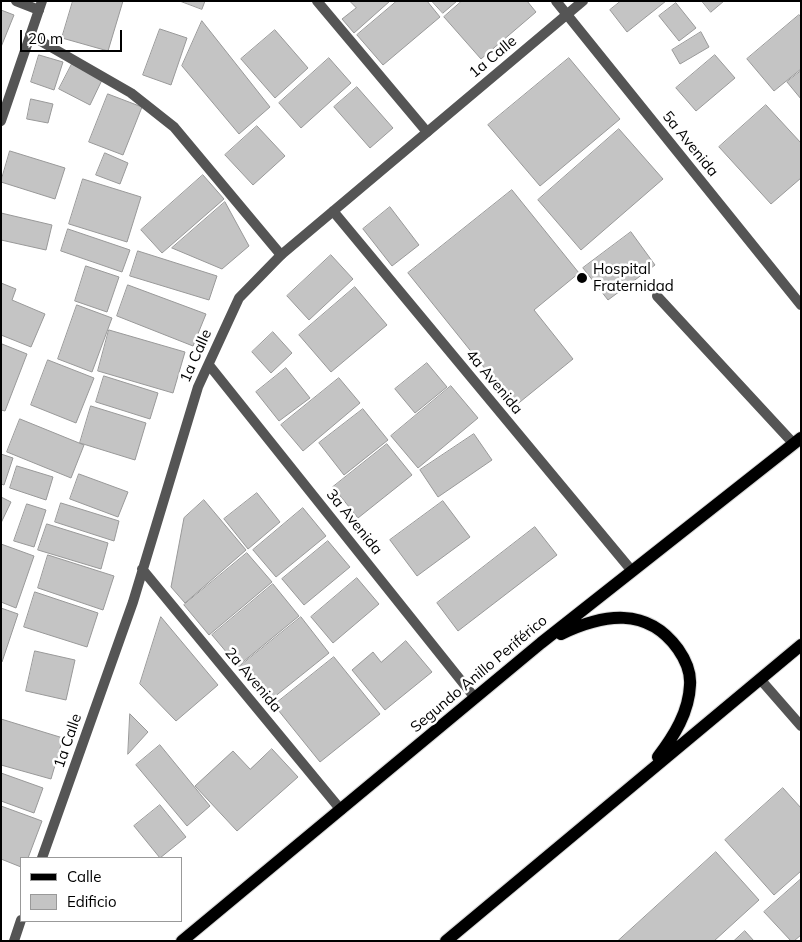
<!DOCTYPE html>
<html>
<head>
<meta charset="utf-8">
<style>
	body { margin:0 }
	#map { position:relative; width:802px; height:942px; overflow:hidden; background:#fff; font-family:Mulish,sans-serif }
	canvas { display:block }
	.frame { position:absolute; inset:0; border:2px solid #000; pointer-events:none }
	.legend { position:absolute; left:20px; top:857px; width:162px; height:65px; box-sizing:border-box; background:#fff; border:1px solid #999; margin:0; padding:6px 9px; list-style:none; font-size:15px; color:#000 }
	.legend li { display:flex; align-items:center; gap:10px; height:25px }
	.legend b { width:25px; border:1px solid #999 }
	.scale { position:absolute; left:20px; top:30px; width:102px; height:22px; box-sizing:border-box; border:2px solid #000; border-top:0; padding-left:6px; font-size:15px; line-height:18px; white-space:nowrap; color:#000; -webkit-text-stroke:4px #fff; paint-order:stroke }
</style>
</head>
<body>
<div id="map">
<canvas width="802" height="942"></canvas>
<div class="frame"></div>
<ul class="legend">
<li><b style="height:6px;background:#000"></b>Calle</li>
<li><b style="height:14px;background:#c4c4c4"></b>Edificio</li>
</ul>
<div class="scale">20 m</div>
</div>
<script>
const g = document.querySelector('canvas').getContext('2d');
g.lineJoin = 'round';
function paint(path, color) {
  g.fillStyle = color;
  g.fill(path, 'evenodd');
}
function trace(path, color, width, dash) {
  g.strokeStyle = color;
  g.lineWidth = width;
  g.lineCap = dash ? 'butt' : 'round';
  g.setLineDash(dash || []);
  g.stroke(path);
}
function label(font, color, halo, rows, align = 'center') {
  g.font = font + ' Mulish,sans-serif';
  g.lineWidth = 5;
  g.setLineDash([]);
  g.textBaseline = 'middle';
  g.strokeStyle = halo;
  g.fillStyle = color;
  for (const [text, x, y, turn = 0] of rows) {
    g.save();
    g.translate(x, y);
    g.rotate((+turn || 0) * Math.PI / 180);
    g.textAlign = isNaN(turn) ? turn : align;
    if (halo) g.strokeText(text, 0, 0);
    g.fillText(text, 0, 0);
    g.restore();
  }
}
const building = new Path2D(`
	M73,1h50l-15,50 -46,-13z
	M180,1h25l-3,8z
	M350,1h40l-36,32 -12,-14 14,-11z
	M397,1h30l13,16 -57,48 -26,-30z
	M432,1h25l-14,12z
	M462,1h65l9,11 -55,47 -37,-42z
	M621,1h45l-39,31 -17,-22z
	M702,1h22l-13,11z
	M676,3l20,25 -17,13 -20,-25z
	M1,10l13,5 -13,32z
	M799,15l2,1v53l-27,22 -27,-32z
	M202,21l68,86 -31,27 -57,-68z
	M160,29l27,9 -16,47 -28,-10z
	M275,30l33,38 -33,30 -34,-39z
	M701,32l8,15 -29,17 -8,-14z
	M39,55l24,7 -9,28 -23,-8z
	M715,55l20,23 -39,33 -20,-23z
	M329,58l22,25 -50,45 -22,-25z
	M569,58l51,61 -80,67 -52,-61z
	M72,64l30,16 -12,25 -31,-16z
	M801,71v28l-14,-17z
	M357,87l36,41 -23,20 -36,-41z
	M108,94l34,13 -19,48 -34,-13z
	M31,99l22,5 -5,19 -21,-4z
	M766,105l35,38v35l-30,26 -52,-57z
	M257,126l28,30 -32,29 -28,-30z
	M619,129l44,50 -82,71 -43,-50z
	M10,151l55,17 -10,31 -54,-17z
	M105,153l23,10 -8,21 -24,-9z
	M203,175l21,24 -62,54 -21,-23z
	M83,179l58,18 -14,45 -58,-18z
	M512,190l67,83 -45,37 39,49 -58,47 -107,-133z
	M225,202l24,44 -27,23 -50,-21z
	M390,207l29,38 -27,21 -29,-37z
	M1,213l51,12 -6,25 -45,-10z
	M68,229l62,21 -8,22 -61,-21z
	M631,232l24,33 -47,35 -25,-32z
	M138,251l79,25 -8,24 -79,-24z
	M331,255l22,24 -44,41 -22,-24z
	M86,266l33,11 -12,35 -32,-11z
	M1,283l15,6 -4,11 33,14 -14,33 -30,-12z
	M128,285l78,29 -13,32 -76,-30z
	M355,287l32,38 -56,47 -32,-37z
	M77,305l35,13 -20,54 -34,-13z
	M109,330l76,22 -12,41 -75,-22z
	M273,332l19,21 -21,20 -19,-21z
	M2,344l25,10 -22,57 -4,-1z
	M48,360l46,18 -18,45 -45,-18z
	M427,363l20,24 -32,26 -20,-24z
	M286,368l24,30 -31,23 -23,-29z
	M104,376l54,17 -8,26 -54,-17z
	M339,378l21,25 -57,48 -22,-26z
	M451,386l27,32 -60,50 -27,-32z
	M91,406l55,17 -11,37 -55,-17z
	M363,409l25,31 -44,35 -25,-32z
	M20,419l64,26 -13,33 -64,-26z
	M474,434l18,26 -54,37 -18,-27z
	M387,444l25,31 -54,43 -25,-31z
	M1,454l12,4 -9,27 -3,-1z
	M17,466l36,11 -7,23 -36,-12z
	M79,474l49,18 -10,25 -48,-18z
	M257,493l23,29 -32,27 -24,-30z
	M1,497l10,5 -10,21z
	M204,500l42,50 -61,53 -14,-16 13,-69z
	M443,501l27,36 -53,39 -27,-36z
	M61,503l58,18 -5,20 -59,-19z
	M27,504l19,6 -12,37 -20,-6z
	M303,508l23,28 -50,41 -23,-27z
	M47,524l61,19 -7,26 -63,-19z
	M535,527l22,28 -99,76 -21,-28z
	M328,541l22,26 -46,38 -22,-26z
	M1,544l33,12 -18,52 -15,-6z
	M247,553l25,29 -63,53 -25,-30z
	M48,555l66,21 -11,34 -65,-22z
	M357,578l22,26 -46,39 -22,-26z
	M273,584l26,32 -61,50 -26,-31z
	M35,592l63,21 -11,34 -63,-20z
	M1,608l17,6 -16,48 -1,-1z
	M161,617l57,68 -42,36 -36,-37z
	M301,617l28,36 -61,49 -29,-35z
	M406,641l26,31 -47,38 -33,-40 21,-18 8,10z
	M35,651l40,9 -9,40 -40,-9z
	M334,657l46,57 -60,48 -46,-57z
	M130,714l18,18 -20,22z
	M1,719l62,19 -12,41 -50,-14z
	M160,745l50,61 -23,20 -51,-61z
	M272,749l26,28 -61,54 -42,-45 38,-35 17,18z
	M1,773l42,15 -9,25 -33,-12z
	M783,788l18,20v63l-27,24 -49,-55z
	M160,805l26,32 -26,21 -26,-32z
	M1,806l41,15 -14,37h-7v9l-20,-8z
	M716,852l43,48 -45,41h-96z
	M801,879v56l-7,6h-3l-27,-29z
	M745,931l9,10h-20z`);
paint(building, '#c4c4c4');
trace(building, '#999', 1);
const primary = new Path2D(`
	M561,634c42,-20 86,-28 117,15 7,10 13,23 12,36 -1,27 -16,51 -32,72
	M182,941l359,-298 260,-205
	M446,941l355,-296`);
trace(primary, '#dbdbdb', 14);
trace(new Path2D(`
	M16,1l23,9
	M317,1l110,131
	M30,35l101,58 43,34 107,128
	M657,296l136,147`), '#555', 10);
trace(new Path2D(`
	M556,1l245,304
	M1,121l41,-120
	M333,211l299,360
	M209,365l266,333
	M142,569l199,241
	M760,679l41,47
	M42,858l91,-256 65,-215 41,-89 42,-43 302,-254
	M14,941l7,-21`), '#555', 10);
trace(primary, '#000', 12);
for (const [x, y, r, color] of [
	[582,278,6,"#000"]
]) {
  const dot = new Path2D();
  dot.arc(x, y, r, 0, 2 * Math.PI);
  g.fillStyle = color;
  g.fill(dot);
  trace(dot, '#fff', 2);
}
label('15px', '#000', '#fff', [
	["1a Calle",493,57,-40],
	["5a Avenida",690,144,51],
	["1a Calle",196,356,-66],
	["4a Avenida",494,382,50],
	["3a Avenida",354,522,51],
	["Segundo Anillo Periférico",479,674,-40],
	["2a Avenida",253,680,50],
	["1a Calle",68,741,-71]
]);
label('15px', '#000', '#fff', [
	["Hospital",593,269],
	["Fraternidad",593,286]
], 'left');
</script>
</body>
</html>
